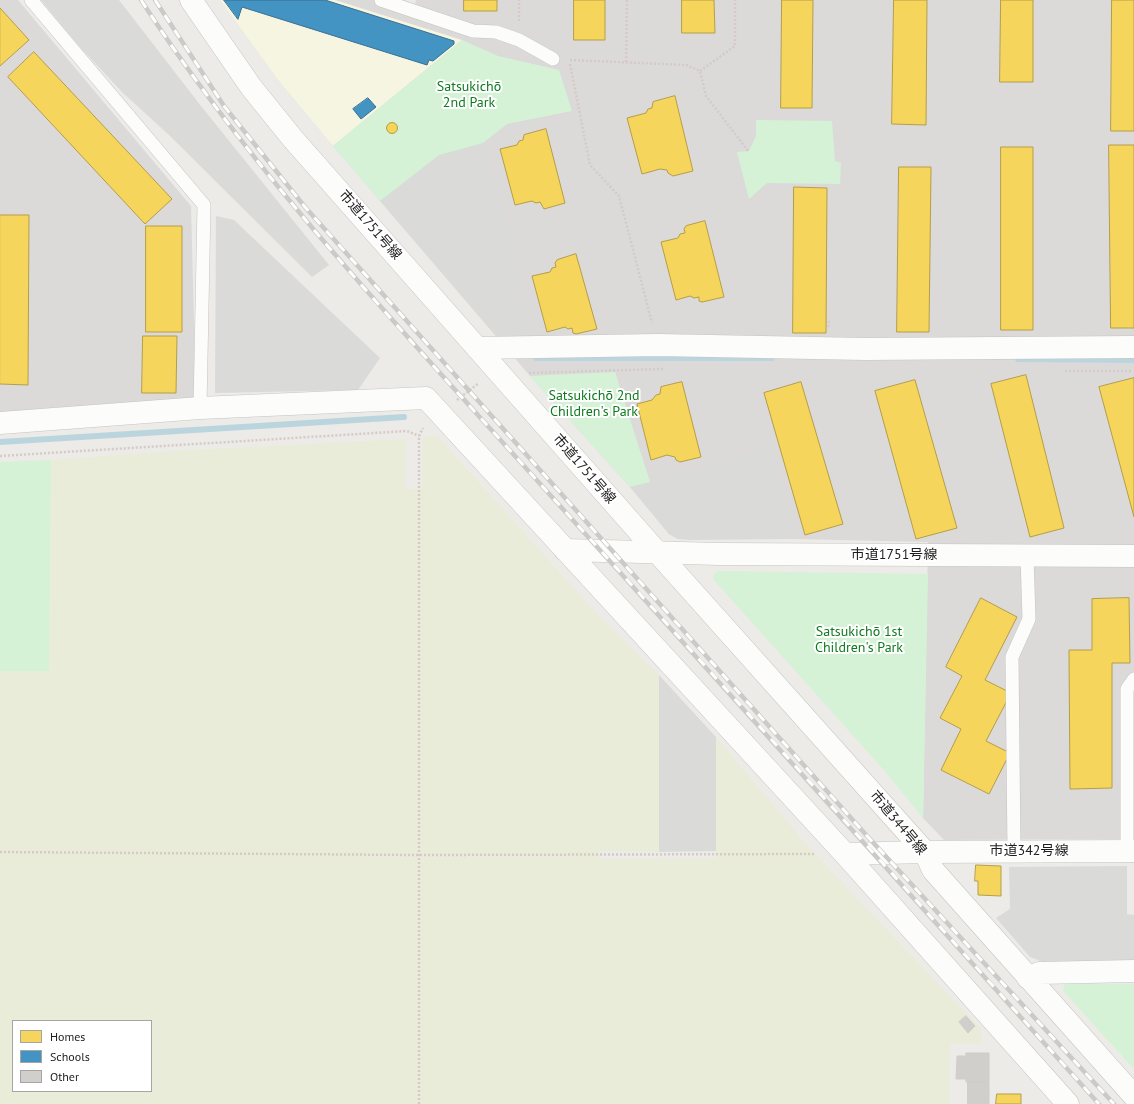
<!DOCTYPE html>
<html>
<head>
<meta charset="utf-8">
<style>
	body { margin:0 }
	#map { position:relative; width:1134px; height:1104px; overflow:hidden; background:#ecebe7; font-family:"PT Sans",sans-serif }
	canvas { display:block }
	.legend { position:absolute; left:12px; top:1020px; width:140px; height:72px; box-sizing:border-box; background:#fff; border:1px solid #a5a5a5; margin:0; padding:5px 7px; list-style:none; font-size:12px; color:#1e1e1e }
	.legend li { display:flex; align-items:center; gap:8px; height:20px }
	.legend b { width:20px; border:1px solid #a5a5a5 }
</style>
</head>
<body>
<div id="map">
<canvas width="1134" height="1104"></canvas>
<ul class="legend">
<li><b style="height:11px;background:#f6d55c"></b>Homes</li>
<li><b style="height:11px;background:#4393c3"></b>Schools</li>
<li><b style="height:11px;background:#d0cfcc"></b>Other</li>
</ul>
</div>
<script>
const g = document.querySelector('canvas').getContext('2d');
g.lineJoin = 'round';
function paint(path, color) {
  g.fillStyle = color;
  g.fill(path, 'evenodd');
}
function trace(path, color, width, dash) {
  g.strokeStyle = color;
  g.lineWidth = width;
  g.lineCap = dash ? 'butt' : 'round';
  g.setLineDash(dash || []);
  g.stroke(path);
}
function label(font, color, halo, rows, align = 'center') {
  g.font = font + ' "PT Sans","Noto Sans JP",sans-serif';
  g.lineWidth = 4;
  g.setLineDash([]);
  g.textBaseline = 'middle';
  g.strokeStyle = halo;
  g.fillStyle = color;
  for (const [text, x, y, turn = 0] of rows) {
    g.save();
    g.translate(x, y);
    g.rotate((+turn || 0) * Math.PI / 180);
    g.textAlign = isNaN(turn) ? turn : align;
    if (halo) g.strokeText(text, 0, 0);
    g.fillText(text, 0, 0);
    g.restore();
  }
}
paint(new Path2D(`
	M0,0h18l173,206 5,190 -8,9 -188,10z
	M220,0h184l11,4 1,-4h718v839l-190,1 -21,-22 5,-276 -135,-3 -104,1 -11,-1 -9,-5 -39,-47 -100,-111 -197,-230 -55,-66z`), '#dbdad8');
paint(new Path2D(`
	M220,0h115l127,40 -129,106 -55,-66z`), '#f5f5e2');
paint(new Path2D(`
	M41,0h78l82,106 128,159 -17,12 -143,-142 -46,-42 -44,-47z
	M483,143l14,50 -4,6 15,24 24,116 -32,1 -120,-139 59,-46z
	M216,216l18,4 146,138 -22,32 -143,3z
	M771,449l22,90h-115l-9,-5 -39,-47z
	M659,675l57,62v114l-57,1z
	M1127,866v48l7,1v46l-88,2 -16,-6 -34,-39 14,-9 -1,-42z`), '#dadad8');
paint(new Path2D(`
	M423,436h14l163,181 59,58v177l-60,-1 -1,8 118,-1v-121l95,113 170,179v15h-31l-1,60h-949v-433h49l2,-211 121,-9 234,-12v50h16zM13,1021h138v70h-138z`), '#eaecda');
paint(new Path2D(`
	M462,40l36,16 61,14 13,41 -65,13 -24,19 -44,12 -59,46 -47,-55z
	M756,120l76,1 3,40 6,2 -1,21 -73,-1 -18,16 -12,-47 12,-1 7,-15z
	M615,372l35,110 -20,5 -100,-111z
	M51,460l-2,211h-49v-209z
	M718,571l210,3 -5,244 -40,-49 -170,-190v-4z
	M1065,983l69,1v85l-71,-78z`), '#d5f2d7');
const homes = new Path2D(`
	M464,0h33v11h-33z
	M574,0h31v40h-31z
	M682,0h32l1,33h-33z
	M782,0h31l-1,108h-31z
	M894,0h33l-1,125 -34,-1z
	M1001,0h32v82h-33z
	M1112,0h22v131h-23z
	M0,8l29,32 -29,26z
	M34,52l138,147 -27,25 -137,-147z
	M675,96l18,75 -20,5 -5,-3 -1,-3 -7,-1 -18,5 -15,-56 19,-5 2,-4 4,-1 1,-6z
	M386.5 128a5.5 5.5 0 1 1 11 0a5.5 5.5 0 1 1-11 0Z
	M546,129l19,74 -21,6 -4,-7 -4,1 -4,-2 -17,4 -15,-56 17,-4 2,-4 4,-1 1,-5z
	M1109,145h25v183h-23z
	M1001,147h32v183h-32z
	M899,167h32l-2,165h-32z
	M794,187l33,1 -1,145h-33z
	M0,215h29l-1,170 -28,-1z
	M705,221l19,76 -22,5 -3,-1v-4l-5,1 -4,-2 -14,4 -15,-58 17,-4 2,-4 5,-1 -1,-4 2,-3z
	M146,226h36v106h-36z
	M576,254l21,75 -21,5 -3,-1 -1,-5 -4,1 -3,-2 -18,5 -15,-56 18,-4 2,-4 4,-1 -1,-4 2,-3z
	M143,336h34l-1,57h-34z
	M1026,375l38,153 -34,9 -39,-153z
	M1134,378v139l-35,-130z
	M915,380l42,148 -41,11 -41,-148z
	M682,382l19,75 -21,5 -4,-2 -1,-3 -8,-2 -16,5 -14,-56 15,-4 4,-5 4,-1 1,-7z
	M801,382l42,142 -38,11 -41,-142z
	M981,598l36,19 -32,63 26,13 -25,48 24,12 -21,41 -48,-24 20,-41 -21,-11 22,-42 -16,-9z
	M1129,598l1,65h-18v125l-42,1 -1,-139h23v-51z
	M976,865l25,1v30l-23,-1v-14h-3z
	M997,1094h24v10h-25z`);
paint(homes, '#f6d55c');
trace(homes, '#b59e49', 1);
const schools = new Path2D(`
	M224,0h101l129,41v3l-21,17 -4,-1 -2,5 -185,-58 -4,12z
	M368,98l8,9 -15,12 -8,-10z`);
paint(schools, '#4393c3');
trace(schools, '#387092', 1);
trace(new Path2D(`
	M536,358h236
	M1018,359l116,1
	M0,442l404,-25`), '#bbd5df', 6);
const building = new Path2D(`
	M966,1016l9,10 -7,7 -9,-11z
	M966,1053h23v29h-23v-3h-10l1,-23h9z
	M968,1082h21v22h-21z`);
paint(building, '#d0cfcc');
trace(building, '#cfcdc8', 1);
const service = new Path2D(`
	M31,0l173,205 -4,203
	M381,0l92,31 23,1 23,8 34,19
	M1014,851l-2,-194 17,-38 -2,-63
	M1127,851v-162l7,-10`);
const minor = new Path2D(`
	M478,348l180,-3 207,4 269,-2
	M0,423l200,-15 226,-10 419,456 223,250
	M565,550l155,4 414,2
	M845,854l80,-2 8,18 201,226
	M1028,978l11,-5 95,-2`);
const tertiary = new Path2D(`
	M191,0l60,87 42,52 364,413 268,300 209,-1`);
trace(service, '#c5c4c3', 14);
trace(minor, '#c5c4c3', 23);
trace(tertiary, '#c5c4c3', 23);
trace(new Path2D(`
	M519,21v-21
	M570,60l116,5 14,6 6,25 43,56
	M626,62l1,-62
	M570,64l20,101 29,31 33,127
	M700,71l35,-25v-46
	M828,327l1,-7
	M1065,371h67
	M529,373l135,-4
	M457,400l22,-17
	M0,456l407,-25 12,5
	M0,852l417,3 398,-1
	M419,1104v-668l4,-8`), '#d5cac7', 2.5, [2, 2]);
trace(service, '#fcfcfb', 13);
trace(minor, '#fcfcfb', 22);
trace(tertiary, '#fcfcfb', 22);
const rail = new Path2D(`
	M141,0c115,178 261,330 402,487 186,205 371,411 556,617
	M155,0l69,106 81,101 563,630 246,267`);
trace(rail, '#cacac9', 4.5);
trace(rail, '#fff', 3, [9]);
label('14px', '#0f791f', '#fff', [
	["Satsukichō",469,87],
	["2nd Park",469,103],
	["Satsukichō 2nd",594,396],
	["Children's Park",594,412],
	["Satsukichō 1st",859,632],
	["Children's Park",859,648]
]);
label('14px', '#1e1e1e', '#fff', [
	["市道1751号線",370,225,49],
	["市道1751号線",584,469,49],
	["市道1751号線",894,555],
	["市道344号線",898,823,50],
	["市道342号線",1029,851]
]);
</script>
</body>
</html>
